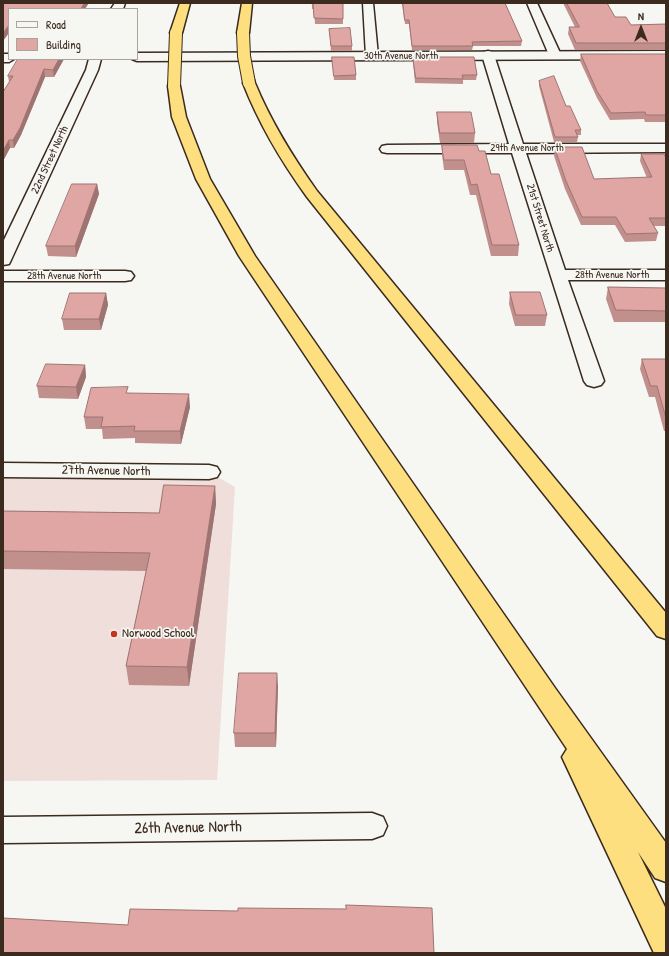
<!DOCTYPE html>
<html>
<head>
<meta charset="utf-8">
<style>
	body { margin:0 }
	#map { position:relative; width:669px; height:956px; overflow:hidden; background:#f6f6f2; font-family:"Patrick Hand",sans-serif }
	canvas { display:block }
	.frame { position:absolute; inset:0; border:4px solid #3b2a1e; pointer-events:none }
	.legend { position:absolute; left:8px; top:8px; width:130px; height:52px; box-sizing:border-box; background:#f6f6f2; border:1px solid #aba49d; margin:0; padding:5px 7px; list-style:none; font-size:12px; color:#3b2a1e }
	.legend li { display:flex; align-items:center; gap:8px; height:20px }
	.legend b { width:20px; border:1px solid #aba49d }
	.north { position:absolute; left:621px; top:8px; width:40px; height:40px; -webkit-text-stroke:3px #f6f6f2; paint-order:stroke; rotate:0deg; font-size:11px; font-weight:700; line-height:16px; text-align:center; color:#3b2a1e }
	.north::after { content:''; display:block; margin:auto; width:14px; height:18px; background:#3b2a1e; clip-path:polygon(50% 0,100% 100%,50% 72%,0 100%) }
</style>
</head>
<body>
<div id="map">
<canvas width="669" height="956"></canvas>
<div class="frame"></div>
<ul class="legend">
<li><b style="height:5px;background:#f6f6f2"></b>Road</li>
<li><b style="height:11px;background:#e0a6a3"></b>Building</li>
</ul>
<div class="north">N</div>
</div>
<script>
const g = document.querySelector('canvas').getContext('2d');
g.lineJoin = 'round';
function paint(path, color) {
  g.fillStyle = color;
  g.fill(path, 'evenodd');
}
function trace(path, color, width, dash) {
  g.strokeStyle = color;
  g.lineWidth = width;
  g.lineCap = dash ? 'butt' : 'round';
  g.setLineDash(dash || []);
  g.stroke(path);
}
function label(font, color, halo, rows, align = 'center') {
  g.font = font + ' "Patrick Hand",sans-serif';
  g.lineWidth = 3.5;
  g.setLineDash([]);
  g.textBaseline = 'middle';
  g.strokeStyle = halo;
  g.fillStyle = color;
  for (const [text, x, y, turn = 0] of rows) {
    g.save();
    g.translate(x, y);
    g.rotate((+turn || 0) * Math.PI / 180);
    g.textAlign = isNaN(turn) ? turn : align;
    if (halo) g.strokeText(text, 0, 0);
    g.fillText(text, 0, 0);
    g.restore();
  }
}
paint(new Path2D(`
	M209,472l26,15 -18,293 -214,1v-308z`), '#efdeda');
const street = new Path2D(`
	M115,3h10l-2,6h-12z
	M363,3h10l5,53 -2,3h-8l-2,-3z
	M527,3h10l24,52 -2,3h-8l-2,-3z
	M488,51l4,1 2,3 29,89h143v8l-140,1 39,117h101v10h-98l36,101 -3,4 -7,2 -7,-2 -3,-4 -72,-228h-125l-5,-1 -2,-3 2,-3 5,-1 122,-1 -27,-89 2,-3z
	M89,59h12l-3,11 -87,190 -2,4 -6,1v-23l83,-172z
	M3,271h122l6,1 3,4 -3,4 -6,1h-122z
	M3,463l206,2 8,2 3,5 -3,5 -8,2 -206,-2z
	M372,813l11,4 4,9 -4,9 -11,4 -369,4v-26z`);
const secondary = new Path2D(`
	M666,51v8l-529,2 -5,-2h5v-6z
	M3,54h6v5h5l-5,3h-6z`);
const highway = new Path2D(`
	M180,3h10l-8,30 -2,2h-8l-2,-2z
	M242,3h10l-3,30 -2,2h-8l-2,-2z
	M249,79l5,1 1,3c16,39 38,74 62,108l349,422v26l-9,-3 -350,-439c-26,-36 -48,-73 -64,-114l1,-3z
	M174,82l5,1 1,3 6,31 24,62 45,77 300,432 111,155v39l-11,-4 -17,-26 28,57v44h-12l-92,-196 5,-8 -328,-493 -43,-77 -24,-62 -4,-31 1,-3z`);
trace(street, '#3b2a1e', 3);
trace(secondary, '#3b2a1e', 3);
trace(highway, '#3b2a1e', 3);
paint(street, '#f6f6f2');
paint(secondary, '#f6f6f2');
paint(highway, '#fddf80');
const highwayBridge = new Path2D(`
	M243,33l1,23 5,27
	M174,86l2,-53`);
trace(highwayBridge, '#3b2a1e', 14, []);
trace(highwayBridge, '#fddf80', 12);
paint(new Path2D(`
	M312,3h31v21h-28l-1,-15h-2z
	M402,3h103l17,38 -1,5h-48l-1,4h-60l-3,-26h-4z
	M563,3h44l8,14 16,8 35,-1v26h-91l-7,-16 1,-7h6z
	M329,29l23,17v5h-21z
	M581,54h85v68h-21l-1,-3 -34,1 -13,-22 -17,-37z
	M332,57l24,18v5h-22z
	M413,57l64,18 -1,5h-13v4l-48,-1 -2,-22z
	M64,59l-10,18h-9l-24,58 -7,13h-4l-7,13 6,-79 -1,-6z
	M539,81l27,25 15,24v5h-4l1,2 -1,5h-23l-15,-56z
	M437,112l38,21 -1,10h-34l-3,-21z
	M442,145l37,6 12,23 28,71 -1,11h-27l-15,-61h-6l-6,-25h-20l-2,-16z
	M559,147l35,32 53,-1 -7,-17 1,-7 25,4v68h-12l4,7 -2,8 -31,1 -10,-17h-34l-16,-36 -11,-33 1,-7h3z
	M97,184l2,10 -23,63 -28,-1 -2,-10z
	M608,287l58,1v34h-52l-8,-23z
	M510,292l37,23 -2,11h-30l-6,-22z
	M106,293l2,12 -7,25h-37l-2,-11z
	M642,359h24v72h-2l-9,-34h-6l-9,-28z
	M85,365l1,12 -8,22 -39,-1 -2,-12z
	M128,393l62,14 -9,37 -46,-1v-5l-32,1 -1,-10h-16l-2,-12z
	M215,486l1,18 -27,182 -60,-1 -3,-19 20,-95 -143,-2v-58l156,2z
	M278,686l-2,61h-41l-1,-14z`), '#c18f8c');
paint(new Path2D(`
	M84,3h5l-4,6h-4z
	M9,25v8l-6,8v-8z
	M59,59h5l-10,18 -1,-7z
	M44,69l1,8 -24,58 -7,13 -1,-8z
	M9,140l1,8 -7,13v-10z
	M97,184l2,10 -23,63 -1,-11z
	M106,293l2,12 -7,25 -2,-11z
	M85,365l1,12 -8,22 -2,-12z
	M189,394l1,13 -9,37 -1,-13z
	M215,486l1,18 -27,182 -2,-19z
	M277,673l1,13 -2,61 -1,-14z`), '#9d7472');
const building = new Path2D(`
	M3,3h81l-3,6h-72v16l-6,8z
	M312,3h31v16l-29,-1 -1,-14h-1z
	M403,3h102l17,38 -50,1 1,4h-61l-3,-26h-4z
	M567,3h40l8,14h11l5,8 35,-1v19h-90l-7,-16h10z
	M350,28l2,18h-21l-2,-17z
	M581,54h85v61h-20l-1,-3 -34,1 -14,-22z
	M332,57h22l2,18 -22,1z
	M413,57h61l3,18h-15l1,4 -47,-1z
	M18,59h41l-6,11 -9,-1 -24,59 -7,12h-4l-6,11v-59l10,-16h-5z
	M554,76l12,30h4l11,24h-6l3,7h-23l-16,-56z
	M437,112h34l4,21h-35z
	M442,145h35l2,6h6l6,23h8l20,71h-27l-15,-61 -6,1 -7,-25h-20z
	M559,147h23l12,32 58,-2 -11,-23h23l2,4v60h-17l9,15 -32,1 -10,-17h-34l-16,-36 -11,-32h4z
	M72,184h25l-22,62h-29z
	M608,287l58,1v23l-50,-1z
	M510,292h30l7,23h-31z
	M70,293h36l-7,26h-37z
	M642,359h24v59l-9,-32h-6z
	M46,364l39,1 -9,22 -39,-1z
	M128,387l-2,6 63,1 -9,37h-46l1,-5 -34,1 2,-10h-19l7,-29z
	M164,485l51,1 -28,181 -61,-1 24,-113 -147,-2v-40l156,2z
	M239,673h38l-2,60h-41z
	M346,905l86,3 2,45h-431v-35l125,7 2,-16 108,2v-3l108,1z`);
paint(building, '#e0a6a3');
trace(building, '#9d7472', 1);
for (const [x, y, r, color] of [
	[114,634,4,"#c8321e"]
]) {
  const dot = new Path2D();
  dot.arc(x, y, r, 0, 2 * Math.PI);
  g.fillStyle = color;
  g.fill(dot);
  trace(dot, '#f6f6f2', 1.5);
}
label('11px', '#3b2a1e', '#f6f6f2', [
	["30th Avenue North",401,56],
	["29th Avenue North",527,148],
	["22nd Street North",50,160,-65],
	["21st Street North",540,218,73],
	["28th Avenue North",612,275],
	["28th Avenue North",64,276]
]);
label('13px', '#3b2a1e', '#f6f6f2', [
	["27th Avenue North",106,471,1]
]);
label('13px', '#3b2a1e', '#f6f6f2', [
	["Norwood School",122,634]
], 'left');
label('16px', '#3b2a1e', '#f6f6f2', [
	["26th Avenue North",188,828,-1]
]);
</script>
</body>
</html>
